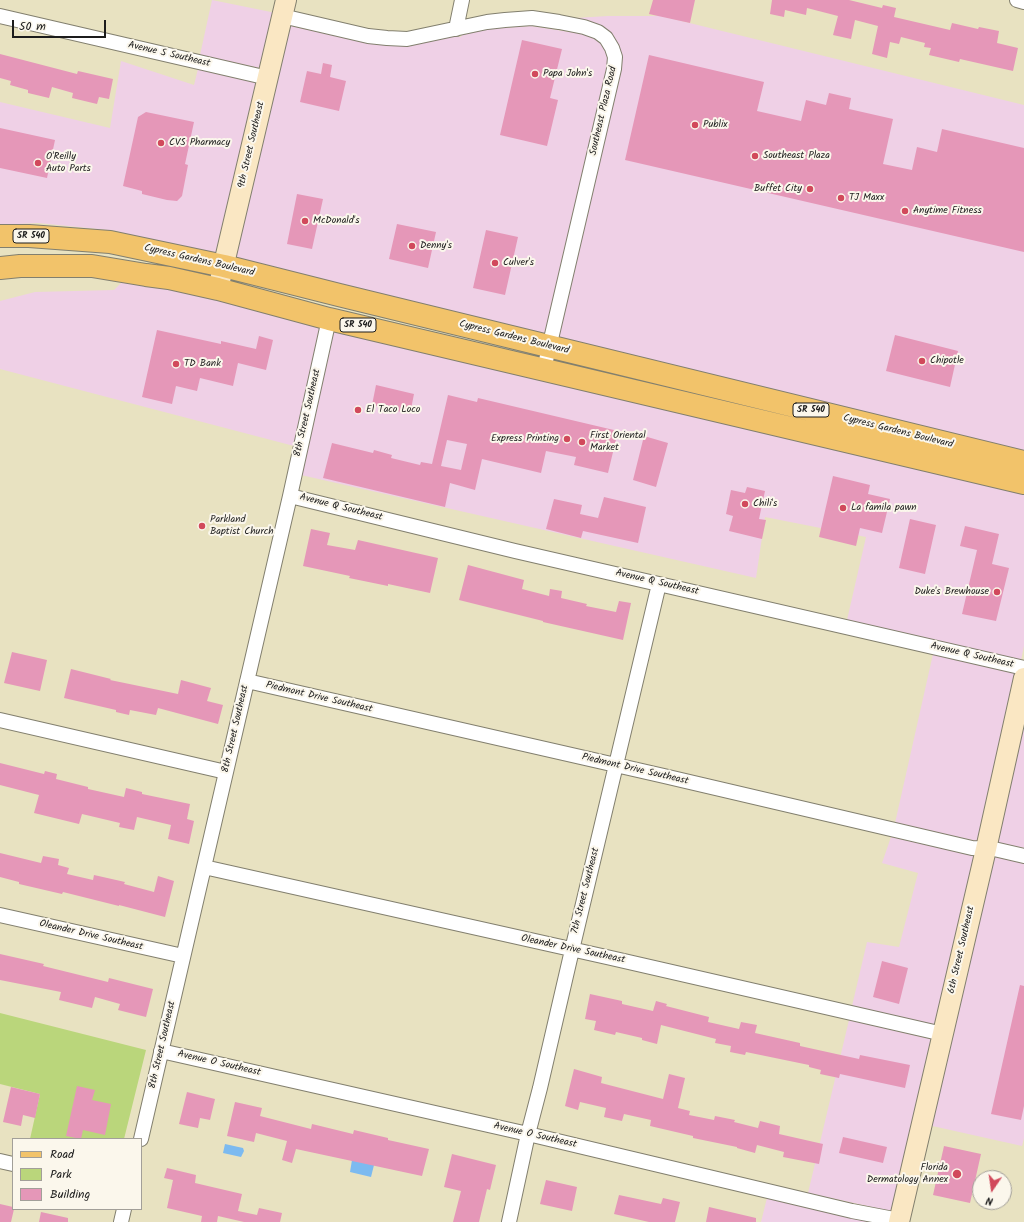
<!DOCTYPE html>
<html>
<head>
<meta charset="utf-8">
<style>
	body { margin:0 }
	#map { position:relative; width:1024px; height:1222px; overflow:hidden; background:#e8e2c1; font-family:Kalam,sans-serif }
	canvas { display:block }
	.legend { position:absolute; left:12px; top:1138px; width:130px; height:72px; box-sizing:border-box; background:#fbf7ec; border:1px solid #a29f99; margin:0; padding:5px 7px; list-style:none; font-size:12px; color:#1c1c1c }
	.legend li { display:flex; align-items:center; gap:8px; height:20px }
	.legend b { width:20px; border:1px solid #a29f99 }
	.north { position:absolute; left:972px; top:1170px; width:40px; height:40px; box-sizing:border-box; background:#fbf7ec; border:1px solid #a29f99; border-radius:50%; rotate:193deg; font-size:11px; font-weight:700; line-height:16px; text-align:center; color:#1c1c1c }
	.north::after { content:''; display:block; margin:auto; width:14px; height:18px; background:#d1495b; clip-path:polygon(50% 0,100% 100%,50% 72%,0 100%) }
	.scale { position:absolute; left:12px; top:20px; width:94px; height:18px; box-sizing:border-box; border:2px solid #1c1c1c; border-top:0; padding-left:5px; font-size:12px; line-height:14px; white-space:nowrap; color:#1c1c1c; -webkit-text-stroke:3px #fbf7ec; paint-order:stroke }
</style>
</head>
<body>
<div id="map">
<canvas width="1024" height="1222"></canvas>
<ul class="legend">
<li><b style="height:5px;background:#f2c36a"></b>Road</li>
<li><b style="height:11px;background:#bad67b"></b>Park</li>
<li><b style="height:11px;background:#e597b8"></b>Building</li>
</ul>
<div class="north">N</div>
<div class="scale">50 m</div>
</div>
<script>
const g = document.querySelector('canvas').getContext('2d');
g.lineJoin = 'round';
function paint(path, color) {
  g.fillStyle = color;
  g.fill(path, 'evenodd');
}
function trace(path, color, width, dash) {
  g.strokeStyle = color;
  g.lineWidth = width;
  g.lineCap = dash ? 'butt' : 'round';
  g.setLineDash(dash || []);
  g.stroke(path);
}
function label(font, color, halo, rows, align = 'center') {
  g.font = font + ' Kalam,sans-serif';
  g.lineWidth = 4;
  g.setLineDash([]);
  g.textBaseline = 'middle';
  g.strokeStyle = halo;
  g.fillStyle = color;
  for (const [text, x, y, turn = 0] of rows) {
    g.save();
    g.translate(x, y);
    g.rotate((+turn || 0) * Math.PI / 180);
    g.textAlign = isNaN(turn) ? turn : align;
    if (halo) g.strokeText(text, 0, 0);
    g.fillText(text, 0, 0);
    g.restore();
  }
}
paint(new Path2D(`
	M212,0l64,13 -12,56 -64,-14z
	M608,16h53l363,89v349l-467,-113 63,-271 2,-12 -4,-13 -8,-13 -10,-7 -13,-5 -12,-2z
	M287,25l79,18 21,2 21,1 48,-10 5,1 1,-2 26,-6 43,-3 52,8 11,4 7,5 5,8 3,8 -1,9 -64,270 -312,-78z
	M121,61l73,24 4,-16 62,14 -41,175 -92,-20 -9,-7 -80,-8 -38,2v-123l110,26z
	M125,279l196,45 -27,122 -294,-77v-68l35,-9 79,-2z
	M334,327l690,163v156l-3,14 -174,-40 19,-83 -101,-20 -9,61 -455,-103z
	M933,654l85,20 -37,168 -86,-19z
	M1024,708v140l-30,-6z
	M891,837l87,19 -40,170 -86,-20 15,-64 32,5 19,-74 -36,-10z
	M991,856l33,7v275l-2,8 -94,-21z
	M849,1020l86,20 -40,172 -87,-19z
	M767,1198l105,24h-111z`), '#efd0e6');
paint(new Path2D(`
	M0,1013l146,37 -22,89h-94l10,-45 -40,-10z`), '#bad67b');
paint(new Path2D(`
	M225,1144l18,4 1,3 -3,6 -18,-4z
	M352,1160l22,5 -3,12 -21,-5z`), '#7cbaf0');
paint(new Path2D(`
	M653,0h42l-5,23 -41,-9z
	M772,0h77l33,8 1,-3 13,3 -2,9 56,13 2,-7 26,6 1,-2 20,4 -2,12 21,5 -5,23 -53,-12 -1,3 -30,-7 2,-7 -7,-1 1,-4 -24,-6 -2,7 -9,-2 -3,16 -15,-4 6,-28 -23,-6 -4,19 -18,-4 5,-19 -31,-8 -1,7 -21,-5 -1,7 -14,-3z
	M522,40l40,9 -12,49 8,2 -11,46 -47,-11z
	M0,54l77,20 1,-3 35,8 -4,20 -10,-2 -2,7 -25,-6 1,-5 -21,-6 -3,11 -21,-5v-3l-18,-5 1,-4 -11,-3z
	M649,55l115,27 -7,29 44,10 5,-21 20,5 3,-12 22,5 -2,11 44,10 -10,45 29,6 5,-23 20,5 5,-23 82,19v104l-399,-92z
	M323,63l9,2 -2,12 16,4 -7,30 -39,-9 7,-31 14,3z
	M146,112l48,10 -9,42 3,1 -6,31 -5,5 -10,-1 -25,-6v-3l-19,-5 15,-69z
	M0,128l55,12 -8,38 -47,-10z
	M297,194l26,5 -11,50 -25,-5z
	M397,224l39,8 -8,36 -39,-9z
	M486,230l32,7 -13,58 -32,-7z
	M157,330l64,14v-3l35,8 3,-13 14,4 -7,30 -28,-7 -5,23 -33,-8 -3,13 -21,-5 -4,18 -30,-7z
	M895,335l63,16 -8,36 -64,-16z
	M376,385l38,9 -4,20 -38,-9z
	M448,395l29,7 1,-4 140,33 -10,42 -34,-8 2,-8 -30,-6 -5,22 -59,-14 -7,31 -25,-7 -5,24 -122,-29 9,-35 41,10 1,-3 18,5 -1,3 29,7 1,-3 11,2zM447,440l20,4 -6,26 -20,-4z
	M644,436l24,7 -12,44 -23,-7z
	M833,476l37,9 -2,9 22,5 -8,34 -22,-5 -4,18 -37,-9z
	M747,487l18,4 -6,28 7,1 -4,19 -33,-8 4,-15 -7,-2 5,-24 14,3z
	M604,497l42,10 -8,36 -55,-12 -2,7 -35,-9 8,-30 28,6 -2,9 18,4z
	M910,519l26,6 -11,49 -26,-6z
	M965,526l34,8 -7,30 17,4 -13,53 -34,-7 15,-64 -17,-4z
	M311,529l19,4 -3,12 28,5 3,-10 80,18 -8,35 -42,-9v2l-39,-8 1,-2 -47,-10z
	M468,565l56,15 -2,9 27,7 1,-7 12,2 -1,7 26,6 -1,2 30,6 3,-11 12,2 -8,37 -80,-18v-1l-84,-21z
	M12,652l35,8 -7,31 -36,-8z
	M71,669l40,10 -1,1 68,14 3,-14 30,8 -4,13 16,4 -5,19 -60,-16 -2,7 -26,-5 -1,5 -13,-3v-2l-52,-12z
	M0,763l44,11 1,-3 12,3 -1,5 32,8v2l36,8 2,-9 16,4v2l48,10 -3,15 7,2 -5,23 -21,-5 3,-14 -34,-8 -3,13 -15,-3 1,-4 -38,-9 -3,10 -45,-11 5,-18 -39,-10z
	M0,853l41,10 2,-7 16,3 -1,6 11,3 -2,6 26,6 1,-5 31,7 -1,2 30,8 4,-16 16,5 -9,36 -46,-12v1l-56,-14 -1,2 -43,-10v-2l-19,-5z
	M0,954l44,10 -1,2 65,16 1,-4 44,11 -7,28 -28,-7 2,-6 -25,-7 -3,11 -33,-8 2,-8 -61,-12z
	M882,961l26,7 -9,36 -26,-7z
	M1020,985l4,1v120l-3,14 -30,-6z
	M590,994l32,7v3l31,7 3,-10 11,3 -1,2 43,11 -1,5 31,7 2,-7 16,3 -2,8 45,10v3l59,13 1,-4 50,10 -5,23 -65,-14 -1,4 -19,-4 1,-4 -12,-3v-2l-63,-13 -1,3 -15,-3 1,-6 -16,-3 1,-4 -55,-14 -4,19 -15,-4v-2l-26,-6 -1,3 -21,-5 2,-9 -11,-2z
	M574,1069l28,8 -1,6 62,16 6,-25 16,4 -7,30 12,3 -1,4 25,5 1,-4 20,4 -1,2 24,6 2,-7 20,5 -1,8 44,10 -4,20 -36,-7 1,-5 -27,-7 -2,8 -18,-5v-1l-44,-9v-2l-43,-10 1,-6 -27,-6 -2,7 -18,-4 2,-9 -26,-6 -2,8 -13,-4z
	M77,1086l18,4 -3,10 19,4 -6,31 -22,-5 -2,9 -15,-3z
	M11,1087l29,7 -5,24 -12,-3 -2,11 -18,-4z
	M187,1092l28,7 -5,21 -10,-2 -2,10 -19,-4z
	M235,1102l27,6 -2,8 51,13 1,-5 41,10 1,-4 34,8v2l41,9 -7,27 -126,-27 -4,14 -10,-3 5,-19 -31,-8 -2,9 -27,-6z
	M843,1137l44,10 -4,16 -44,-10z
	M944,1146l37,8 -11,49 -37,-8z
	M452,1154l44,11 -6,25 -3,-1 -8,33h-26l8,-31 -17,-4z
	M167,1168l29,7 -1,8 47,11 -4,17 19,4 2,-7 23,5 -2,9h-36l-26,-6 -1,6h-16l1,-6 -35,-8 6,-28 -9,-2z
	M546,1180l31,7 -5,24 -32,-7z
	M619,1195l42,9 2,-6 17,4 -5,20h-26l-35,-8z
	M0,1204l13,3 1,2 -3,13h-11z
	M709,1207l47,11v4h-50z
	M41,1212l27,6v4h-29z`), '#e597b8');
const street = new Path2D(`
	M1017,0l7,2
	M0,16l268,62
	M282,16l86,20 19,2 20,1 80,-17 18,-2 27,-2 27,4 25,5 14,5 8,6 6,10 3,9 -1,12 -70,300
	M456,29l6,-29
	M290,496l225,55 509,117
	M247,681l417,95 308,72 22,1 30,7
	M0,720l226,52
	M204,867l407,91 332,76
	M0,915l183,41
	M161,1051l367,83 324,77 47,9
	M141,1139l149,-643 39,-177
	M0,1161l13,3
	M121,1222l3,-13
	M509,1222l19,-88 12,-46 32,-138 87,-366`);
const secondary = new Path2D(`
	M218,289l68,-289
	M899,1222l87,-373 38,-171`);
const primary = new Path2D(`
	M0,236h29l81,6 114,24 115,29 685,167
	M0,268l20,-2h72l54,9 23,3 49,11 111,30 695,164`);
trace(street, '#827f6e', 16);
trace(secondary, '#827f6e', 22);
trace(primary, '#827f6e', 24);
trace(street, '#fff', 14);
trace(secondary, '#fae7c3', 20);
trace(primary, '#f2c36a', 22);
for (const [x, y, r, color] of [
	[535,74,4,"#d1495b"],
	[695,125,4,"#d1495b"],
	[161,143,4,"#d1495b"],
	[755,156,4,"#d1495b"],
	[38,163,4,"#d1495b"],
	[810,189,4,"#d1495b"],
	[841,198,4,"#d1495b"],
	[905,211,4,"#d1495b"],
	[305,221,4,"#d1495b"],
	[412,246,4,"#d1495b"],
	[495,263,4,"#d1495b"],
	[922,361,4,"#d1495b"],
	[176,364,4,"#d1495b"],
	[358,410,4,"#d1495b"],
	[567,439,4,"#d1495b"],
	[582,442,4,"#d1495b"],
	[745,504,4,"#d1495b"],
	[843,508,4,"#d1495b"],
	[202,526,4,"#d1495b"],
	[997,592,4,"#d1495b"],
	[957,1174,5,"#d1495b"]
]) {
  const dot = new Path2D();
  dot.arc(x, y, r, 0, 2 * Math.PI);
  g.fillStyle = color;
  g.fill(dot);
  trace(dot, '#fbf7ec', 1.5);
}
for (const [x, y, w] of [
	[31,236,36],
	[358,325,36],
	[811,410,36]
]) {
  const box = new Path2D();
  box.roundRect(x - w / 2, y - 7, w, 14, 3);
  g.fillStyle = '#fbf7ec';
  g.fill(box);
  trace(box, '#1c1c1c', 1);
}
label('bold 9px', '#1c1c1c', null, [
	["SR 540",31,236],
	["SR 540",358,325],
	["SR 540",811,410]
]);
label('10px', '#1c1c1c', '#fbf7ec', [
	["Avenue S Southeast",169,55,13],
	["Southeast Plaza Road",604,111,-77],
	["9th Street Southeast",252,145,-77],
	["Cypress Gardens Boulevard",199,261,13],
	["Cypress Gardens Boulevard",514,338,14],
	["8th Street Southeast",308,413,-77],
	["Cypress Gardens Boulevard",898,432,14],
	["Avenue Q Southeast",341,508,14],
	["Avenue Q Southeast",657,583,13],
	["Avenue Q Southeast",972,656,13],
	["Piedmont Drive Southeast",319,698,13],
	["8th Street Southeast",236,729,-77],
	["Piedmont Drive Southeast",635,770,13],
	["7th Street Southeast",586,891,-76],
	["Oleander Drive Southeast",91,936,13],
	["Oleander Drive Southeast",573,950,12],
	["6th Street Southeast",962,950,-77],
	["8th Street Southeast",163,1045,-77],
	["Avenue O Southeast",219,1064,13],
	["Avenue O Southeast",535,1136,13]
]);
label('10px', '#1c1c1c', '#fbf7ec', [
	["Papa John's",543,74],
	["Publix",703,125],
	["CVS Pharmacy",169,143],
	["Southeast Plaza",763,156],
	["O'Reilly",46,157],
	["Auto Parts",46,169],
	["Buffet City",802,189,"right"],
	["TJ Maxx",849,198],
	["Anytime Fitness",913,211],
	["McDonald's",313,221],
	["Denny's",420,246],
	["Culver's",503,263],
	["Chipotle",930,361],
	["TD Bank",184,364],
	["El Taco Loco",366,410],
	["First Oriental",590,436],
	["Market",590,448],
	["Express Printing",559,439,"right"],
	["Chili's",753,504],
	["La famila pawn",851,508],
	["Parkland",210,520],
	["Baptist Church",210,532],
	["Duke's Brewhouse",989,592,"right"],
	["Florida",948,1168,"right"],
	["Dermatology Annex",948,1180,"right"]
], 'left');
</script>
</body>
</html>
